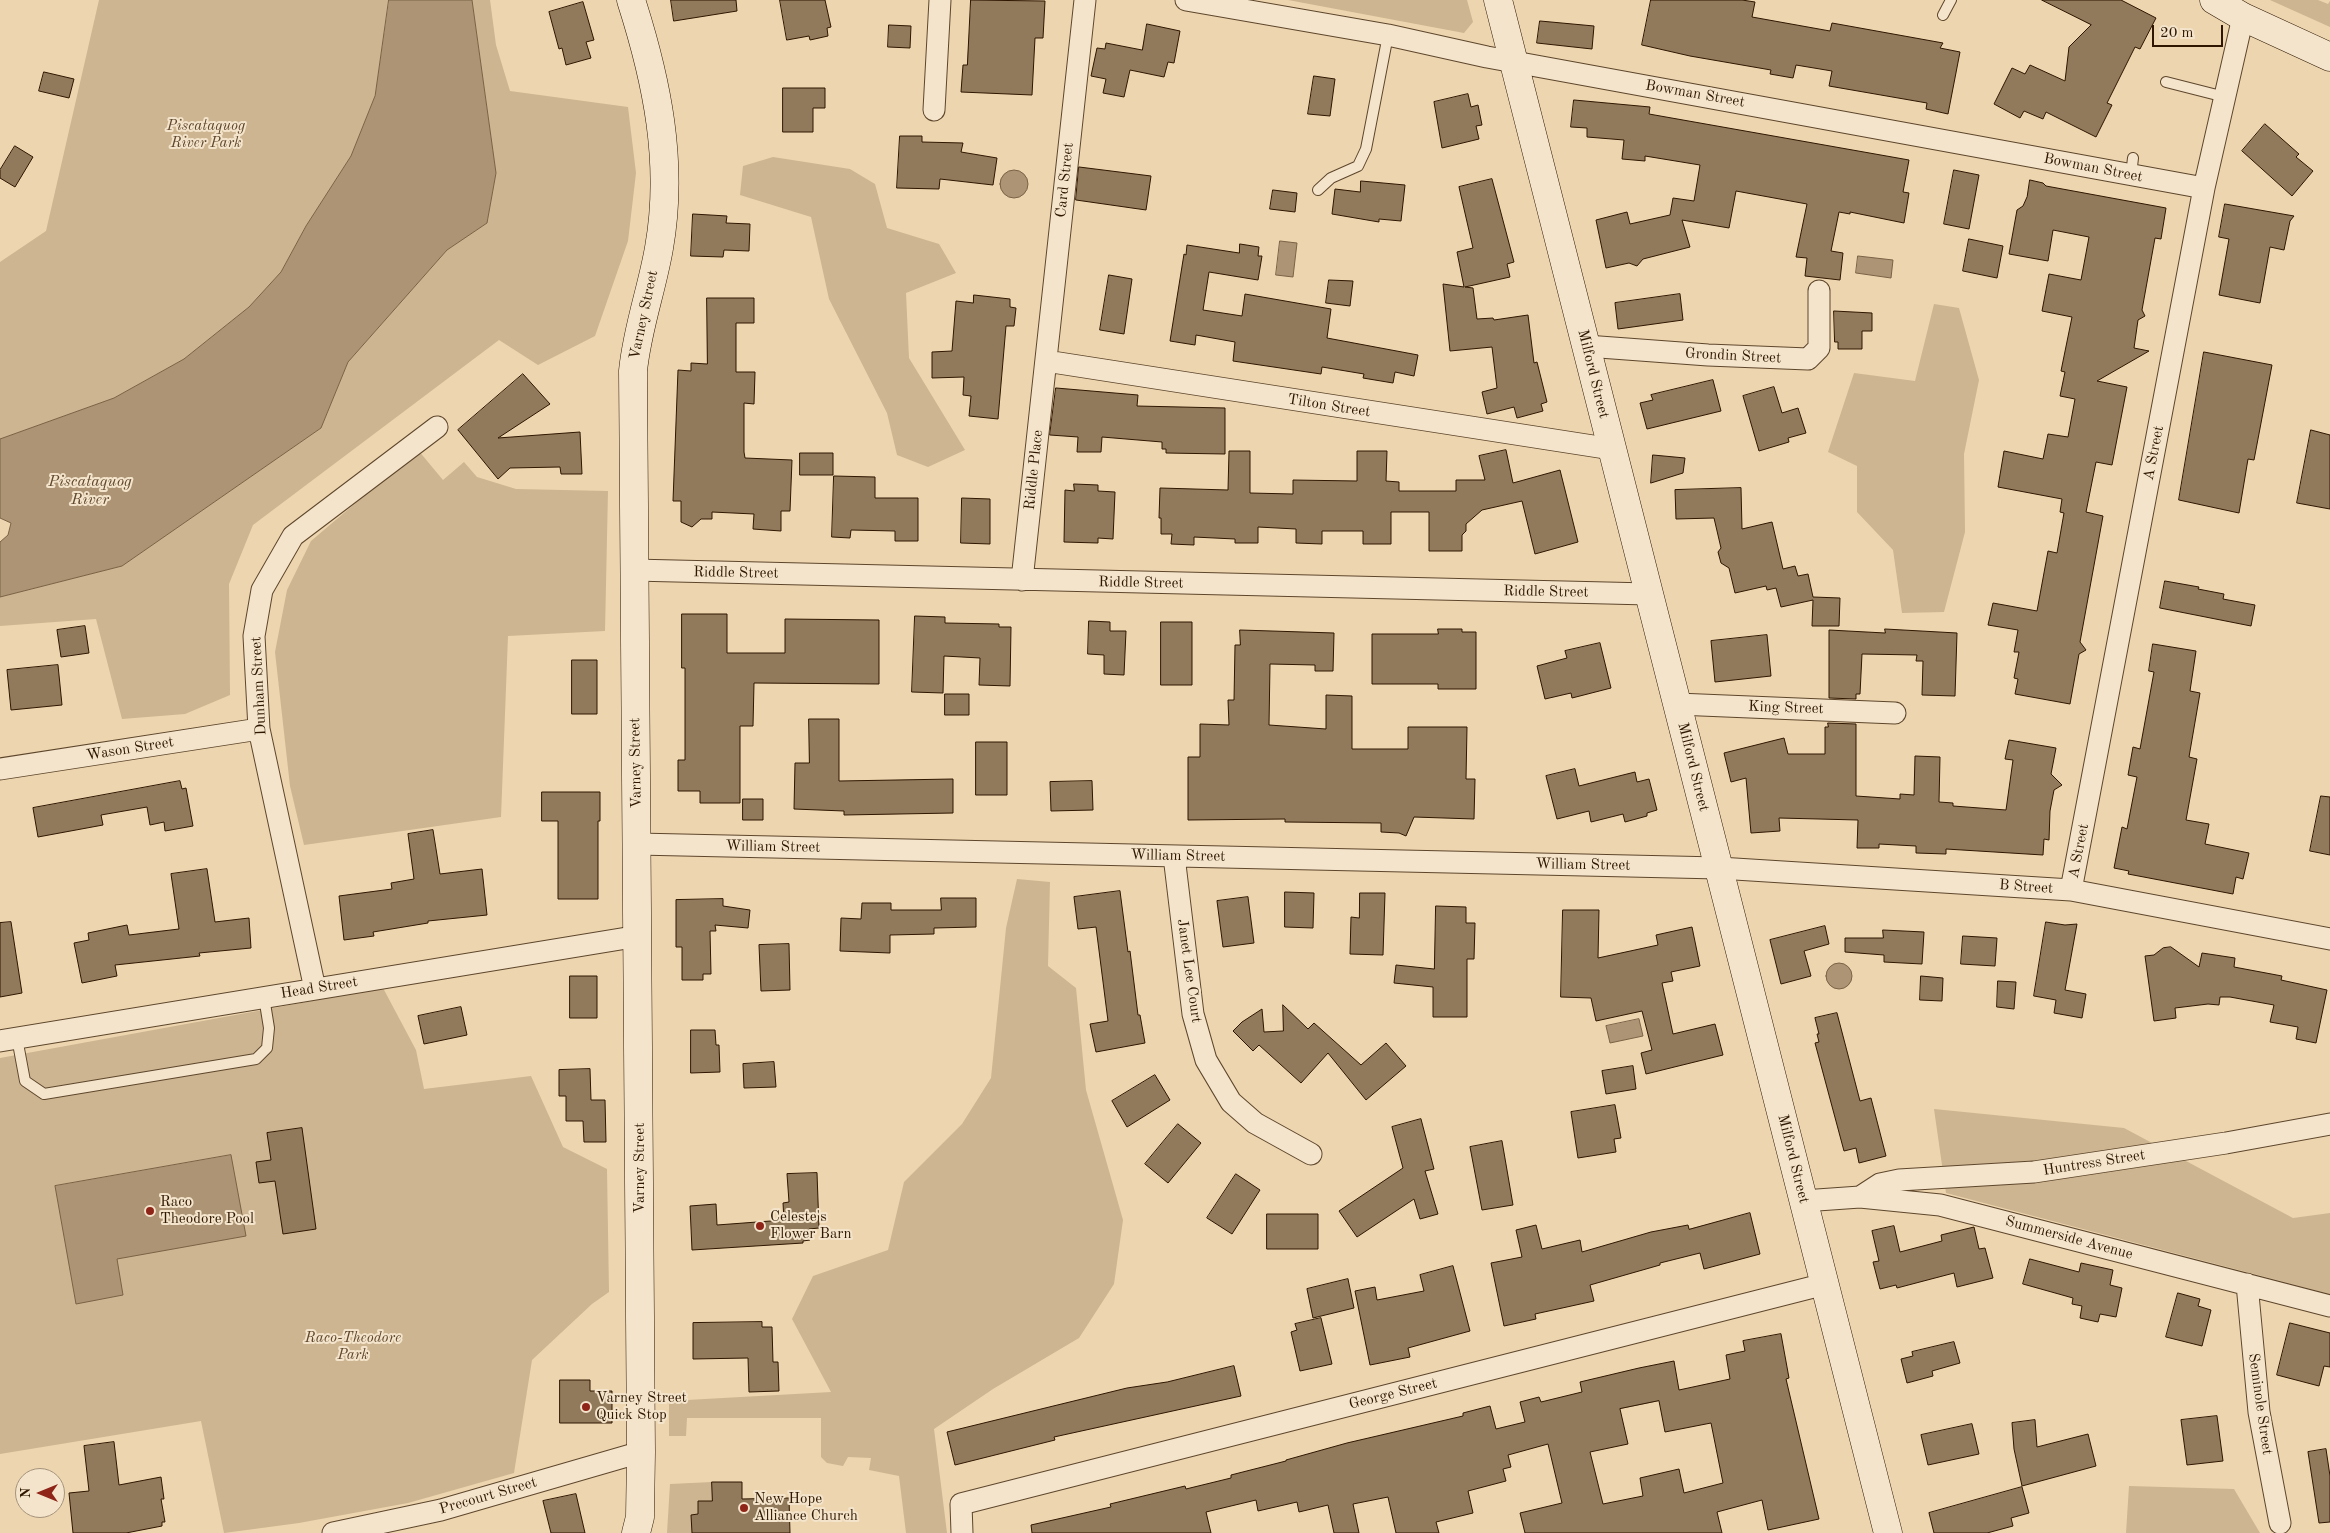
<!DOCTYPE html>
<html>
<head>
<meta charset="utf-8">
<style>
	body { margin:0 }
	#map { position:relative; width:2330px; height:1533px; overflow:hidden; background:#edd5af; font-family:"Old Standard TT",serif }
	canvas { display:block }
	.north { position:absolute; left:15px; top:1468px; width:50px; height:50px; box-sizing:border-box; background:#f3e4cb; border:1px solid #a4927a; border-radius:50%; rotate:270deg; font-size:14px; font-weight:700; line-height:20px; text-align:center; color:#2e1600 }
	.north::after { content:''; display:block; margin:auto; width:18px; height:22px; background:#8f2418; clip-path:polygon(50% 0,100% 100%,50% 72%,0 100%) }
	.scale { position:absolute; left:2152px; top:25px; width:71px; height:22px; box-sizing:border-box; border:2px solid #2e1600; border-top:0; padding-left:6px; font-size:15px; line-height:18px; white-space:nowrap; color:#2e1600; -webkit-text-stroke:4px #f3e4cb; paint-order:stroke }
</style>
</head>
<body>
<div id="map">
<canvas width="2330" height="1533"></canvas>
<div class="north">N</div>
<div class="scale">20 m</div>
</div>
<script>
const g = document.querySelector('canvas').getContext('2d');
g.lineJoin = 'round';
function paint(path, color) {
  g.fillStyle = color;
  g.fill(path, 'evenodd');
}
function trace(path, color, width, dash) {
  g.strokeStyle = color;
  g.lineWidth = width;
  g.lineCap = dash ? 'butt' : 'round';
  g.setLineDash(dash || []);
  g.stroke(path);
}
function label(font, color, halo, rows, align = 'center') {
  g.font = font + ' "Old Standard TT",serif';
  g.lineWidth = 4;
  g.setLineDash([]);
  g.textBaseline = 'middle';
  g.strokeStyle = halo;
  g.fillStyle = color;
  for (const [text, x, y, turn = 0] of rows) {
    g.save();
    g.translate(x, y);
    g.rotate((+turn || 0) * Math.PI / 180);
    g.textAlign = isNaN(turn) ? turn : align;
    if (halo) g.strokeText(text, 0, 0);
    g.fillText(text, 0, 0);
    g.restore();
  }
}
paint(new Path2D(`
	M99,0h290l-14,96 -24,60 -45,70 -25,46 -32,35 -65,52 -70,39 -114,41v-177l46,-31z
	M472,0h18l6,45 14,46 118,16 8,66 -8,68 -33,95 -57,29 -39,-25 -246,185 -24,59 1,111 -45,19 -63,5 -26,-100 -96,7v-29l122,-31 199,-138 27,-66 99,-112 40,-27 9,-50z
	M1288,0h179l6,22 -9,11z
	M2270,0h48l10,4 2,-3v26z
	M773,157l77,12 25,15 12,44 52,16 17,29 -50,20 3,65 56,92 -37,17 -31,-12 -10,-42 -58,-114 -18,-82 -71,-22 3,-29z
	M1934,304l25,4 20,72 -15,74 1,78 -21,80 -42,1 -9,-63 -36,-38v-46l-29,-14 26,-79 61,8z
	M418,450l25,30 21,-18 13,15 39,12 92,2 -3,140 -97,5 -7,181 -197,28 -14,-59 -15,-134 12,-62 24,-49z
	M1017,879l33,3 -2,84 28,22 10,102 37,130 -9,64 -35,54 -86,51 -59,40 13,104h-41l-7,-57 -30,-6 2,-12 -23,-1 -5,9 -16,-3 -6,-6v-39h-134l-1,18h-17v-35l162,-9 -39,-73 21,-43 75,-26 16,-68 58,-58 29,-46 15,-150z
	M383,988l33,62 8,39 107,-13 32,71 44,22 2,123 -17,12 -60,56 -18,113 -106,30 -109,20 -75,10 -23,-112 -201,33v-396z
	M1934,1109l190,19 169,90 37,-5v81l-384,-101z
	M712,1482v19h-14v13l-7,1 1,18h7h-32l3,-49z
	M2129,1486l105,3 26,44h-134z`), '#cdb591');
const water = new Path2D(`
	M389,0h83l24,173 -9,50 -40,27 -99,112 -27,66 -199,138 -122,31v-55l8,-7 3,-12 -11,-5v-79l114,-41 70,-39 65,-52 32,-35 25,-46 45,-70 24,-60z
	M1000 184a14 14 0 1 1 28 0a14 14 0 1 1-28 0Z
	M1280,241l17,2 -4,34 -17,-2z
	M1858,256l35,4 -2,18 -35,-5z
	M1826 976a13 13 0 1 1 26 0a13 13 0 1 1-26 0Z
	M1639,1019l4,17 -33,7 -4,-17z
	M231,1155l15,81 -129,23 6,36 -47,9 -21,-118z`);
paint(water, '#ac9474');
trace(water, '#7a6246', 1);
const building = new Path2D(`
	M671,0h65l1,11 -63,10z
	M780,0h45l6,27 -4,1 1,8 -18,4 -1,-4 -22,4z
	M971,0l74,1 -2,37h-8l-3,57 -71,-3 2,-27h4z
	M1651,0h91l13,2 -3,15 78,14 2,-8 111,20 -3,5 20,4 -12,62 -22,-5 1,-6 -98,-17 3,-15 -36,-6 -3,13 -23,-4 1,-4 -81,-14 -48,-11z
	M2042,0h79l35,18 -16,31 -5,-2 -28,56 5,2 -16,32 -50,-25 -3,7 -19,-8 -4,7 -26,-14 18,-36 13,6 5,-9 35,16 4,-34 22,-22z
	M583,2l11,38 -8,2 5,16 -25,7 -4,-17 -3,1 -10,-37z
	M1540,21l54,5 -2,23 -55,-6z
	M1147,24l33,7 -6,32 -6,-1 -4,15 -34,-7 -6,27 -21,-4 3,-14 -15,-3 6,-28 8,1 1,-6 36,7z
	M889,25l22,1 -1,22 -22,-1z
	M44,72l30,7 -5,19 -30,-7z
	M1314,76l21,3 -5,37 -22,-2z
	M783,88h42v20h-12v24h-30z
	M1468,94l3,13 7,-2 4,20 -6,1 3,13 -37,9 -8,-46z
	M1574,100l76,7 -1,7 260,46 -6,32 6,1 -5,30 -54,-11v2l-11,-2 -8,39 12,2 -3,27 -35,-4 2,-18 -11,-1 11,-53 -71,-13 -7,37 -47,-8 8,27 -47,12 -6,7 -8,-3 -23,5 -10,-48 31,-8 3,12 40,-9 3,-17 21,3 6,-36 -55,-9v5l-23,-2 2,-19 -37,-3v-9l-16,-1z
	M2265,124l34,30 -3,3 17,14 -21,25 -50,-45z
	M900,136h22v6l41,1 -2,9 36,6 -4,27 -53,-6 -1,10 -42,-1z
	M15,146l18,11 -18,30 -15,-9v-8z
	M1079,167l72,9 -5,34 -70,-10z
	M1954,170l25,5 -10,54 -25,-5z
	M1492,179l22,83 -7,2 3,13 -45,10 8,1 4,31 16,-1 1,2 34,-5 6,48 3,-1 10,40 -6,2 2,7 -26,7 -3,-11 -27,7 -5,-22 15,-4 -5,-41 -42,4 -7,-67 21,3 -7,-35 16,-4 -14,-61z
	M2030,180l13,3 3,3 120,22 -5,31 -6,-1 -13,72 3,6 -7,4 -4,28 15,3 -52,30 30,6 -15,78 -16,-3 -10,50 17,4 -23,126 6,8 -7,4 -9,50 -55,-10 3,-15 -4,-1 5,-26h-5l4,-22 -30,-5 5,-22 44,8 11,-60 9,2 7,-40 -4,-1 2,-13 -64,-12 6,-36 39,8 5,-25 20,3 7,-38 -15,-3 5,-24 -4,-1 11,-54 -30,-6 7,-37 32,6 8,-43 -36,-7 -5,31 -39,-7 8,-44 6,-4 4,-9z
	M1361,181l44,4 -4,36 -22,-2v3l-47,-8 3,-25 25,3z
	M1273,190l24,3 -2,19 -25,-3z
	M2225,204l69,12 -4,5 -6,29 -14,-3 -10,56 -41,-8 10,-56 -10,-2z
	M693,214l34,2 -1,7 24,1 -1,27 -25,-1 -1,7 -32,-1z
	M1969,239l34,7 -6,32 -34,-7z
	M1240,244l19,3 -1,9h4l-4,24 -49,-8 -6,38 39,6 3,-22 86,15 -4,29 91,17 -4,21 -19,-4 -2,11 -30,-5 1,-4 -42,-7 -1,7 -88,-13 2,-19 -39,-7 -1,10 -25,-4 14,-87 2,1 1,-10 52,8z
	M1109,275l23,4 -8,55 -24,-4z
	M1329,280l24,1 -3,25 -24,-3z
	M1680,294l3,26 -65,9 -3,-26z
	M974,295l36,4v8l6,1 -2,18h-8l-8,93 -29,-3 2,-20 -8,-1 1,-18 -32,1v-26l20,-1 4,-50 17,2z
	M707,298h47v25h-18v49h19l-1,32 -10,-1v49l1,6 47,2 -2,51h-9v20l-28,-2 1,-15 -42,-2v7h-11l-9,8 -11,-5v-21h-8l5,-131 13,1v-8l16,1z
	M1834,311l38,2v18h-10v18h-24v-7h-3z
	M2204,352l68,13 -18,95 -6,-1 -9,54 -60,-13z
	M523,374l27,30 -52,34 82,-6 2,42h-21l-1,-7 -50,1 -12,11 -40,-49z
	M1713,380l8,31 -74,18 -7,-26 13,-3 -2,-5z
	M1774,387l8,26 16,-5 8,25 -18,5 1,4 -30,9 -16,-55z
	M1056,388l82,7 -1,11 88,2v46l-59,-1v-4h-4v-7l-60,-5 -1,15h-24l1,-15 -28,-2z
	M2311,430l19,5v74l-33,-6z
	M1506,450l7,33 47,-13 18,72 -43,12 -13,-53 -40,9 -16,14v7l-4,4v16h-33v-39h-38v32h-28v-13h-41v13l-26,-1v-14l-38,-2v16h-23v-4l-41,-2v8l-23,-1 1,-10h-11v-16h-2l1,-30 68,2 1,-39h21v42l43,1v-14l64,1v-30h30l-1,30 13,1v9h57v-11h29l-6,-24z
	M800,453h33v22h-33z
	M1653,455l32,3 -2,15 -32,10z
	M834,476l41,1v21h43v43h-23v-10l-44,-1 -1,8 -18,-1z
	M1074,484l24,1v6l17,1 -2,47 -15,-1v5l-34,-1 1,-52 9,1z
	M1741,488l1,41 30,-7 11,47 12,-3 3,10 10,-2 5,23 27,1 -1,28h-27l1,-26 -32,7 -5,-19 -9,2 -1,-4 -31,7 -6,-25 -8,-5 -3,-11 3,-4 -7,-30 -38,1 -1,-29z
	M962,498l28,1v45l-29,-1z
	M2165,581l34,6 -1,2 26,5 -1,5 32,6 -4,21 -91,-18z
	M682,614h45v39h58v-34l94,1v64l-125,-1 -1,43h-13v77h-40v-12h-22v-31h7v-92h-3z
	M915,616l30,1v6l54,1v3h12l-1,59 -31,-1 1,-27 -36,-2 -1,37 -31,-1z
	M1089,621l21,1v9h16l-2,44 -20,-1v-19l-16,-1z
	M1161,622h31v63h-31z
	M85,626l4,27 -28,4 -4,-27z
	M1438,629h24v3h14v57h-38v-5h-66v-50h66z
	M1885,629l72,4 -2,63 -33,-1 1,-34h-7l1,-6 -55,-1 -2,40h-4v5l-27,-1v-68l56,3z
	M1240,630l94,3 -1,38h-18v-6l-45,-1 -1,61 57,4v-34l26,1v53h56v-22h59l-1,52h9l-1,40 -60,-2 -8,19 -7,-3 -18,-1v-9l-96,-1v-3l-97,1v-63h12v-33l29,1 -1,-25h6l1,-55h5z
	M1767,635l4,41 -56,6 -4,-41z
	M1600,643l11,45 -39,10 -1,-5 -26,6 -8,-33 30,-8 -2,-7z
	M2153,644l43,7 -6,40 10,2 -11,64 8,2 -11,61 23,4 -4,20 44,9 -6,26 -7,-2 -3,17 -105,-20 1,-3 -15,-3 8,-41 5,2 10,-52 -9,-2 5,-28 7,2 14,-77 -5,-1z
	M572,660h25v54h-25z
	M58,665l4,40 -51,5 -4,-40z
	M945,694h24v21h-24z
	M809,719h30v62l114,-2v34l-109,2v-4l-50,-2 1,-46h14z
	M1828,723l28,1v72l44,3v-5l14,1 1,-39 25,1 -1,45 14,1v3l53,4 7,-50 -8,-1 4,-19 47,8 -5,26 11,11 -8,5 -4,21 -1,29 -5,-1 -1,16 -97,-6v5l-30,-1v-7l-37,-2v4h-22l1,-28 -79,-2 1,13 -29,2 -5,-55 -15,4 -7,-29 60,-15 4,16h37v-27h3z
	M976,742h31v53h-31z
	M1575,769l4,17 56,-14 2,10 12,-3 8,31 -10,3v3l-22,6 -2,-8 -32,8 -2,-11 -32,8 -11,-43z
	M180,781l2,8 4,-1 7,38 -28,5 -1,-9 -14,3 -3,-18 -46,8 2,10 -65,12 -5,-29z
	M1092,781l1,29 -42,1 -1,-29z
	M542,792h58v29h-2v78h-40v-78h-16z
	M2321,796l9,1v58l-20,-4z
	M743,799h20v21h-20z
	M433,830l7,44 42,-5 5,46 -59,6v2l-55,9 1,4 -30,4 -5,-44 53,-7 -1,-6 23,-4 -6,-45z
	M207,869l8,53 34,-4 2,30 -52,5 1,3 -85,9 2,11 -35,7 -8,-40 15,-3 -1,-7 39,-8 2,10 50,-6 -8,-55z
	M1120,891l8,61 2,-1 8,64h2l5,28 -49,9 -6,-28 18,-3 -12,-94 -18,2 -4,-32z
	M1285,892l29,1 -1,35 -28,-1z
	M1360,893h25l-2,62 -33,-1 1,-37 8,1z
	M1248,897l6,46 -31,4 -6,-46z
	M941,898h35v29l-42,1v6l-44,1v18l-50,-2 1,-33 20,1 1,-16h29v7h50z
	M723,899v7l27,4 -2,18 -33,-3 1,6h-6l1,43h-8v6h-21v-33h-6v-47z
	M1436,906l30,1v16h9l-1,36h-7v58h-34v-30l-39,-4 2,-18 38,4z
	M1563,910h36l-1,48 60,-13 -2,-10 36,-8 8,39 -29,6 2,9 -11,2 11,51 42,-10 8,31 -77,19 -5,-21 11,-3 -10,-39 -46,10 -5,-23 -30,-1z
	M11,922l11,71 -22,4v-74z
	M2046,922l19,3 12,-1 -12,66 21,4 -4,24 -28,-5 2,-13 -22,-4z
	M1825,926l4,18 -25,7 7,25 -30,8 -11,-44z
	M1883,930l41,2 -2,32 -38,-2v-7l-39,-3v-14h38z
	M1963,936l34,2 -2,28 -34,-2z
	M789,944l1,46 -29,1 -2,-46z
	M2171,947l28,20 3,-14 33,5 -1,9 48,9 -1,4 46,10 -11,53 -20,-4 2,-12 -28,-5 4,-17 -44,-8h-10l-1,8 -11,-1 -33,4 1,10 -22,3 -9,-65 9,-1 9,-7z
	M570,976h27v42h-27z
	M1921,976l22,2 -1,23 -22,-1z
	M1998,981l18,1 -2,27 -17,-2z
	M1283,1005l25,24 6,-6 47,42 25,-22 20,23 -40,34 -38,-47 -27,30 -42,-38 -6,6 -20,-20 9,-9 20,-13 2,23 19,-1z
	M461,1007l6,28 -43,9 -6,-28z
	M1837,1013l23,88 11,-3 15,58 -27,7 -3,-15 -12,3 -29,-108 4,-1 -2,-8h2l-4,-16z
	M691,1030h24l1,15h3l1,27 -29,1z
	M774,1062l2,25 -32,1 -1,-24z
	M1633,1066l3,23 -30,5 -4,-23z
	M590,1069l1,31h14l1,42h-22l-1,-21h-17v-25h-7v-26z
	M1155,1075l15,25 -43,27 -15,-26z
	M1615,1105l6,33 -7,1 2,13 -38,6 -7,-46z
	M1421,1119l13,50 -9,2 13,43 -18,5 -6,-20 -57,38 -18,-26 64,-43 -11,-41z
	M1178,1124l23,19 -33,40 -23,-19z
	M302,1128l14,101 -33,5 -8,-53 -16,2 -3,-21 15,-2 -4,-27z
	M1502,1141l11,64 -31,5 -12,-63z
	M817,1173l2,55 -10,1 1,11 -7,1v2l-111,7 -2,-44 26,-2 1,21 67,-5 -1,-17 6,-1 -2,-28z
	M1236,1174l24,16 -28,44 -25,-16z
	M1750,1213l10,41 -56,15 -4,-16 -40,10v2l-70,20 4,16 -59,13 1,5 -32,7 -13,-63 31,-6 -6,-27 20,-5 6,24 38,-9 2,12 69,-20 37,-7 1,4z
	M1267,1214h51v35h-51z
	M1894,1226l6,26 42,-11 -1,-6 33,-8 5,22 6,-1 8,30 -36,9 -3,-14 -57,15 -1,-3 -16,4 -7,-27 6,-1 -7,-30z
	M2030,1259l49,13 2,-9 32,7 -3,15 12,3 -6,29 -16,-3 -2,8 -18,-4 2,-12 -10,-2 1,-6 -50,-14z
	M1453,1266l17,65 -62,17 2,9 -40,8 -15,-74 20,-4 2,13 47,-9 -4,-16z
	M1348,1279l6,29 -41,10 -6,-29z
	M2178,1293l22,6 -2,7 13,4 -9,36 -36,-9z
	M1321,1318l11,46 -32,7 -9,-39 6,-2 -2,-6z
	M762,1322v5h10l1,35h5l1,29 -30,1 -1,-34 -55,1v-36z
	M2290,1323l40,10v34l-6,-1 -5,20 -42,-11z
	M1781,1334l8,44 -3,1 33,140 -51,11 -6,-30 -45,12 5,21h-197l-5,-20 42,-10 -14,-59 -40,11 3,12 -8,2 3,12 -38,10 5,22 -37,9 3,11h-43l-8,-36 -35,7 6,29h-25l-6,-28 -29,7 -2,-10 -39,9 -2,-11 -50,12 5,21h-179l-1,-8 80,-18 -1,-3 75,-18 1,3 45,-11v-3l55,-14v-1l61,-17 116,-27v-3l27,-7 6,23 29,-7 -5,-20 19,-5 2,5 41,-10 -2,-10 59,-14 35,-7 5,29 51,-11 -4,-24 19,-4 -2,-10zM1659,1401l6,31 46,-9 12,60 -39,10 -5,-24 -39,9 3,18 -40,8 -13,-52 38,-8 -8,-35z
	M1954,1342l6,21 -28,8 1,5 -26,7 -6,-24 12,-3 -1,-4z
	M1234,1366l7,30 -187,41 1,3 -100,25 -8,-33 180,-44 40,-6z
	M560,1380h30v11h22v32h-52z
	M2217,1416l6,45 -36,4 -6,-45z
	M2035,1420l2,27 51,-13 8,32 -74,20 -8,-37 -2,-26z
	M1972,1424l7,30 -51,11 -7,-30z
	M114,1442l5,43 42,-8 3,22h-3l4,23h-3v4l-36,7h-53l-4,-40 20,-2 -5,-45z
	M2326,1449l4,27v46l-11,1 -11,-71z
	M712,1482h30v17l47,-1 1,35h-98l-1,-18 7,-1v-13h14z
	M2022,1487l7,26 -18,5 2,8 -26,7h-53l-5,-20z
	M576,1494l9,39h-34l-8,-32z`);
paint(building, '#91795b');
trace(building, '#2e1600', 1);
const lane = new Path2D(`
	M1943,15l8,-15
	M2166,82l59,15
	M2131,175l2,-17
	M1318,190l13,-12 27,-12 8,-17 22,-114
	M17,1038l8,43 19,13 212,-35 11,-11 2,-20 -5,-31`);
const street = new Path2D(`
	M1186,0l202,35 99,22 717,131
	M934,110l6,-110
	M1586,346l122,9 100,4 11,-11v-57
	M1046,361l566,88
	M633,570l1016,24
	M1022,580l63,-580
	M1677,704l218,9
	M0,769l259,-40
	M637,844l1082,24 352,22 259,49
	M1174,856l19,158 13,46 25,42 24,21 56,31
	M2071,890l133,-702 39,-171
	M315,989l-56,-260 -5,-93 8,-46 31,-54 144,-109
	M0,1041l639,-105
	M1860,1197l20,-13 19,-4 135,-8 192,-29 104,-19
	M1803,1201l57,-4 80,8 390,101
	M2247,1284l12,128 21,111
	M333,1533l108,-23 200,-58
	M962,1533l-1,-29 864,-220`);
const secondary = new Path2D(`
	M631,0c26,81 43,163 28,248 -7,41 -22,81 -26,123l8,1081 -1,65 -4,16
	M1498,0l390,1533
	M2214,0l29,17 87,40`);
trace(lane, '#5e462c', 12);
trace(street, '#5e462c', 23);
trace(secondary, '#2e1600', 29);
trace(lane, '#f3e4cb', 10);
trace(street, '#f3e4cb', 21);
trace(secondary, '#f3e4cb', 28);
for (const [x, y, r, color] of [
	[150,1211,5,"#8f2418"],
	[760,1226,5,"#8f2418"],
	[586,1407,5,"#8f2418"],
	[744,1508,5,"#8f2418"]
]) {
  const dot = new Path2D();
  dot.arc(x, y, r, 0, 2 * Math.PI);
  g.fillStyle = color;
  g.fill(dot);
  trace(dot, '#f3e4cb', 2);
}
label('15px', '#2e1600', '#f3e4cb', [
	["Bowman Street",1695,94,10],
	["Bowman Street",2093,168,11],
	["Card Street",1065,180,-84],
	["Varney Street",644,315,-78],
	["Grondin Street",1733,356,3],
	["Milford Street",1593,374,76],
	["Tilton Street",1329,406,9],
	["A Street",2154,453,-79],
	["Riddle Place",1034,470,-84],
	["Riddle Street",736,573,1],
	["Riddle Street",1141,583,1],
	["Riddle Street",1546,592,1],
	["Dunham Street",259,686,-93],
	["King Street",1786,708,2],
	["Wason Street",130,749,-9],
	["Varney Street",636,763,-91],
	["Milford Street",1693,767,76],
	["William Street",773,847,1],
	["A Street",2079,851,-79],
	["William Street",1178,856,1],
	["William Street",1583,865,1],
	["B Street",2026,887,4],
	["Janet Lee Court",1189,971,82],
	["Head Street",319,988,-9],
	["Milford Street",1793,1159,76],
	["Huntress Street",2094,1163,-9],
	["Varney Street",640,1168,-90],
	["Summerside Avenue",2069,1238,15],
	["George Street",1393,1394,-14],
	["Seminole Street",2260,1404,82],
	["Precourt Street",488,1496,-16]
]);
label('italic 15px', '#5e462c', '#f3e4cb', [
	["Piscataquog",206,126],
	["River Park",206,143],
	["Raco-Theodore",353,1338],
	["Park",353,1355]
]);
label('15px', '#2e1600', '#f3e4cb', [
	["Raco",160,1202],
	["Theodore Pool",160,1219],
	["Celeste's",770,1217],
	["Flower Barn",770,1234],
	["Varney Street",596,1398],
	["Quick Stop",596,1415],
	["New Hope",754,1499],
	["Alliance Church",754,1516]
], 'left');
label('italic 16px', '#60482e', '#f3e4cb', [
	["Piscataquog",90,482],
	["River",90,500]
]);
</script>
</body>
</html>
